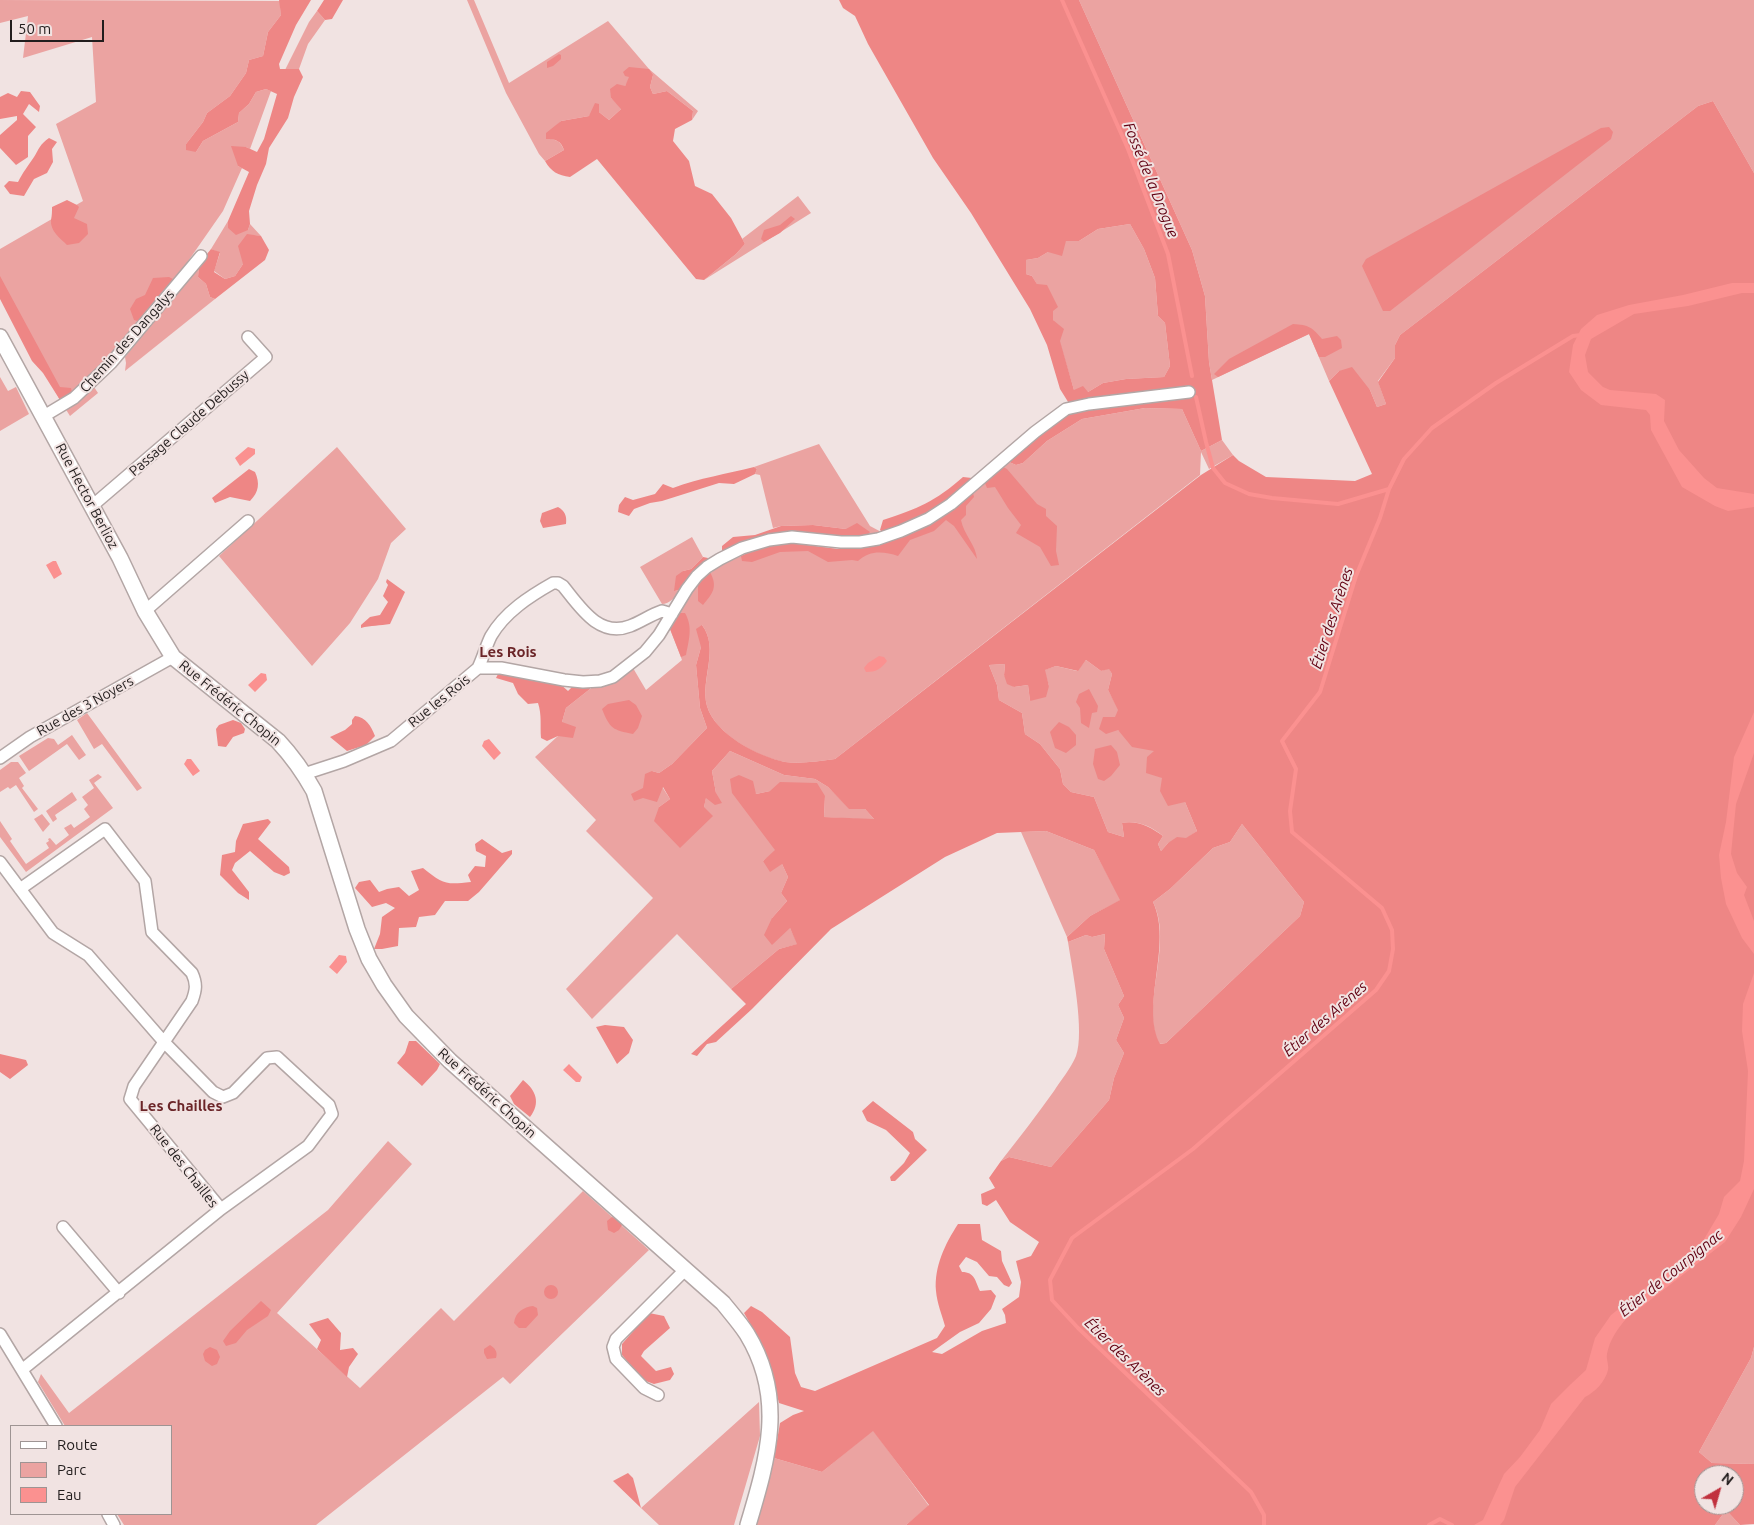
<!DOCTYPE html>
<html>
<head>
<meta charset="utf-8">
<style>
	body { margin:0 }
	#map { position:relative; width:1754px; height:1525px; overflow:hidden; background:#f1e3e2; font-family:Ubuntu,sans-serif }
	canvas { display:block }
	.legend { position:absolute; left:10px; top:1425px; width:162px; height:90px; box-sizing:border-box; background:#f1e3e2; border:1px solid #9e9493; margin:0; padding:6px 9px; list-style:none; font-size:15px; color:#221d1d }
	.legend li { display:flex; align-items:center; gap:10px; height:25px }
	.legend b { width:25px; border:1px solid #9e9493 }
	.north { position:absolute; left:1694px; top:1465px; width:50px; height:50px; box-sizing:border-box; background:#f1e3e2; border:1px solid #9e9493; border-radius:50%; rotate:38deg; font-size:14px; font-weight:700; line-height:20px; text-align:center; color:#221d1d }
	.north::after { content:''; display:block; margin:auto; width:18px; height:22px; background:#c1313e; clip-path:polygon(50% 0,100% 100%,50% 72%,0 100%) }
	.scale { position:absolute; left:10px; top:20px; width:94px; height:22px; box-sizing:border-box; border:2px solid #221d1d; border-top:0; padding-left:6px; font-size:15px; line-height:18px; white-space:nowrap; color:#221d1d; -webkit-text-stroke:4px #f1e3e2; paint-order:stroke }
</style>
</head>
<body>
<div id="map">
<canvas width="1754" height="1525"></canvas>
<ul class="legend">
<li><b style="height:6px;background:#fff"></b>Route</li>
<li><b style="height:14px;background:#eba3a1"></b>Parc</li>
<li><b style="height:14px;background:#fb9190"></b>Eau</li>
</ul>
<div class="north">N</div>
<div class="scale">50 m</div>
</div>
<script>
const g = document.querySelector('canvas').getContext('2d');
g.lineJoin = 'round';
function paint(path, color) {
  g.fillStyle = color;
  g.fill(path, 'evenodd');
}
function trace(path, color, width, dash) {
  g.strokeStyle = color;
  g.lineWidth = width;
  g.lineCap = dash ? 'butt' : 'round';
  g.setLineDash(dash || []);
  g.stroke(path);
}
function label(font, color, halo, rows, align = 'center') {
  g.font = font + ' Ubuntu,sans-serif';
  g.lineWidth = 4;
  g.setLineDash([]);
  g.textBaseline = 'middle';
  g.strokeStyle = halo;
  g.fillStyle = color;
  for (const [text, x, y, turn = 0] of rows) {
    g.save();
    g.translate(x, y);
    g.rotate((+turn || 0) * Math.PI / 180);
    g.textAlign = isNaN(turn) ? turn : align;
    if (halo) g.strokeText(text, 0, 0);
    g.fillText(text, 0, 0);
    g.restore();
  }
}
paint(new Path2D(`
	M0,0l280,1 1,14 -13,17 -5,24 -14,4 -3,13 -16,23 -23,17 -4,9 -17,22 10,8 7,-11 35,-19 1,-9 10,-9 7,-12 10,-3 5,2 -21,58 -4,-2 -8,19 4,2 -19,43 -48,69 -57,70 -33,33 -25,17 -60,-108v-43l83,-48 -27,-77 40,-22 -4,-65 -69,21 5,-42 -28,7z
	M467,0h7l35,83 99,-62 41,48 49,42 -6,9 1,-9 -26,-20 -14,3 -3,-7 3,-12 -23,2 -5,9 -14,12 11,10 -13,12 -10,-8 -10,4 -28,5 -15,17c10,2 14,2 18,12l-19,11 -6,-7 -33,-61z
	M1079,0h675v173l-41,-72 -15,5 -298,229 -5,10v13l-17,23 8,23 -9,3 -7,-17 -31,-19 -10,10 -20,-47 -97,46 -3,-18 -4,-66 -13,-46z
	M317,11l8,9 -17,24 -9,25 -14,1 24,-48z
	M798,196l13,17 -107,67 32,-26 9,-10 -3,-5z
	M228,221v7l20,2 2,-6 11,12 -14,-1 -4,29 -8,12 -10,3 -11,-8 6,-18 -9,-4z
	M1130,224l14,25 11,29 3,38 7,7 5,43 -6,11 -38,2 -23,4 -15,9 -14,-2 -21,-70v-9l-21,-35 -6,-2v-14l12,-2 28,-17h13l19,-12z
	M199,264l-1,13 8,7 4,13 5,2 -90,72 1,-8 -1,-6z
	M0,377l8,14 8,-4 13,27 -29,17z
	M94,387l4,6 -28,23 -5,-8z
	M1145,408l37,1 19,42 21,-11 11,15 -24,14 -8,-17 -1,23 -365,284c-16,2 -34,5 -50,3 -26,-4 -70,-28 -78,-56 -7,-26 13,-57 -5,-81l-1,22 -5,18 4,43 7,20 -35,36 -13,9 -7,-2 18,28 -11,8h45l2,-10 10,-4 -4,-22 18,-20 54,24 31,4 13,8 21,21 16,1 10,11 -51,-3 1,-21 -55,-5 -14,3 -17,-19 37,76 -13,10 19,3 6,13 -7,16 6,8 -15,17 18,10 8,16 -19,5 -48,40 -54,-55 -85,85 -26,-30 87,-91 -67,-67 10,-11 -61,-63 23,-21 8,-28 29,-23c17,1 26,-6 38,-17l13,22 36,-30 -12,-31 23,-43 28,-21 40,-18 31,-4 45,6 36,-4 49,-18 47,-31 40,-34 7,3 7,-2 24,-22 35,-22z
	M819,444l51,82 15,8 -19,3 -20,-8 -33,-4 -32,1 -8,2 -13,-53 -5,-1 2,-5 -3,-2z
	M337,447l69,82 -15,14 -13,36 -28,44 -38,43 -93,-110z
	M692,537l11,20 -12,12 -8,2 -8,20 6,-1c-4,6 -12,14 -19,14l-22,-37z
	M1086,660l15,11 8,-3 3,6 -4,16 11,20 -3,7 2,13 37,21 7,27 23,24 12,29 -11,8 -18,4 -7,8 -3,-7 5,-8c-12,-10 -26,-16 -41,-13l2,14 -16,-5 -14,-35 -23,-5 -8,-8 -3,-15 -20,-25 -15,-10 -3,-21 -23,-13 -2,-15 -8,-20 16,-1 -1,11 10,12 14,-2 2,16 19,-15 -5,-16 12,-4 21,5z
	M87,713l55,75 -5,3 -35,-47 -8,5 -17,-29z
	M72,735l14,20 -7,5 -12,-16 -38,27 -10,-15 29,-18 6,1 4,6z
	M11,762h7l8,11 -7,5 5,8 -2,2 16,21 -4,3 -18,-27 -6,4 -2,-2 -8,5v-22z
	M98,774l4,3 -8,6 19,25 -87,64 -26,-35v-16l12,18 -2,2 16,23 23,-16 -3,-5 3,-2 -1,-2 2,-1 6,7 13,-10 -5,-7 7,-4 3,4 16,-11 -6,-8 4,-4 -6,-8 12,-9 -5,-8z
	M72,792l5,8 -22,15 2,4 -4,3 -7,-11z
	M42,814l8,10 -7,8 -9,-13z
	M1242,824l62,78 -4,14 -134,127 -7,1c-19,-41 15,-99 -6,-142l17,-13 43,-41 17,-6z
	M1046,831l48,19 27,50 -31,16 -23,21 -46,-105z
	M1105,934l-1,15 20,47 -6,9 6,13 -8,22 8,13 -10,25 -5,22 -58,67 -42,-10 -8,4c18,-23 36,-46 53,-70 7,-11 17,-23 22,-35 9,-24 -4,-88 -8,-114l18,-7 6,2z
	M388,1141l24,23 -135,149 83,75 81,-80 13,13 129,-130 66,59 -139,134 -7,-7 -187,148h-192l-7,-11h54v-88h-106l-27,-44 3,-8 28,39 259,-203z
	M1754,1347v117l-42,-1 -13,-11 52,-94z
	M759,1402l1,34 -26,89h-75l-18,-17z
	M873,1430l56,76 -23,19h-150l18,-67 48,14z
	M1726,1510l14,15h-25z`), '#eba3a1');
paint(new Path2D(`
	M279,0h32l-15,25 -17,39 1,5h19l4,8 -9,20 -6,21 -19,30 -3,16 -9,21 -8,26 1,13 -2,6 -12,5 -8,-7v-7l21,-49 -11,-6 -7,-20 15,1 11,5 7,-13 13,-45 -11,-5 -10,3 -7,12 -10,9 -1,9 -35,19 -7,11 -10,-2v-6l17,-22 4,-9 23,-17 16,-23 3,-13 14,-4 5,-24 13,-17z
	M324,0h19l-11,19 -7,1 -8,-9z
	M839,0h240l113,250 13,46 4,66 13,78 -21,11 -19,-42 -37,-1 -63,11 -35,22 -24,22 -7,2 -7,-3 43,-37 18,-20 -10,-16 -13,-44 -17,-36 -59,-96 -38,-55 -65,-114 -13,-28 -12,-8zM1130,224l14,25 11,29 3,38 7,7 5,43 -6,11 -38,2 -23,4 -15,9 -5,-6 -9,4 -14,-49 4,-12 -11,-9v-9l5,-4 -11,-22 -10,-1 -5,-8 -6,-2v-14l12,-2 10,-6 14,4 4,-15h13l19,-12z
	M559,54l2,1v4l-8,7 -6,2v-6z
	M629,67l20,2 4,6 -3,12 3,7 14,-3 26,20 -1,9 -17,9 -2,12 16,20 6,25 17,8 19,24 14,26 -9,10 -32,26 -8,-1 -99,-120 -27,18c-12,-2 -19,-5 -25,-16l19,-11c-3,-9 -8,-11 -18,-11v-6l15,-12 28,-5 6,-13 4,1v8l10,8 12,-11 -10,-11 -1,-9 7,-5 8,2 4,-9 -4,-1 -2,-4z
	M21,91l9,1 10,14 -1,6 -10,-8 -6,10 13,13 -8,9v21l-12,8 -16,-17v-13l17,-15v-4l-17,3v-22l8,-4 9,4z
	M1713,101l41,72v1174l-3,11 -52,94 13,11 42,1v60l-14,1 -14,-15 -11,15h-809l23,-20 -56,-74 -51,41 -48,-14 6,-35 13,-8 11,-4 -25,-8 -15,-55 -20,-35 7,-7 11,6 28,25 5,36 6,14 14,4 122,-53 8,-12c-3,-11 -8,-23 -9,-35 -2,-24 9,-47 22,-67h22l2,16 19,11 1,10 10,22 -3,4 -5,-2 -7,-8 -8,-1 -12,-14 -11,-5 -7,9 3,6c13,0 13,9 18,19l11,-1 5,6 -5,13 -12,14 -19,9 -28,20 10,2 40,-23 24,-8 -1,-8 -3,-6 17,-12 2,-15 -5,-21 15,-5 8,-14 -29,-20 -14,-22 -9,6 -5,-2 -1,-10 14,-6 -6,-10 12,-17 8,-4 42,10 58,-67 5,-22 10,-25 -8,-13 8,-22 -6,-13 6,-9 -20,-47 1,-15 -13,3 -6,-2 -18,7 -1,-5 23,-21 30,-16 -26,-50 -48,-19 -49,2 -52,24 -114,72 -79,80 -36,33 -9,2 -10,12 -6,-2 55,-50 -15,-15 48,-40 18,-5 -7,-16 -18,17 -8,-10 8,-17 15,-17 -6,-8 7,-16 -6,-13 -12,8 -7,-11 12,-11 -43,-57 -2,-14 9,-4 14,6 3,13 14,-3 10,-9 37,1 8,13 -1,21 50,2 -9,-10h-16l-21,-22 -13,-8 -31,-4 -54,-24 -18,20 4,22 6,10 -7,2 -9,-7 -2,9 9,9 -33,32 -26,-27 5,-14 11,-8 -7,-12 -6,15 -14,-4 -9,3 -3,-7 12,-6 2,-14 7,-3 7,2 13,-9 35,-36 -7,-20 -4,-43 5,-18 -5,-18 6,-4c18,24 -2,54 5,81 8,28 52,51 78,56 16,2 34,-1 50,-3l366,-284 32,-20 6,6 27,16 89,4 17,-7 -43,-93 10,-10 13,-4 18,23 7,17 9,-3 -8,-22 17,-24v-13l5,-10 298,-229zM1086,660l15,11 8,-2 3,5 -4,16 10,20 -3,7h-12l-4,12 7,5 12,-4 14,17 22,4 -7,6 -1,16 16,5 -2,13 8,15 17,-4 12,29 -11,7 -9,-1 -9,6 -7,8 -3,-7 5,-8c-12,-9 -26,-16 -41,-13l2,14 -16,-5 -14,-35 -23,-5 -8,-8 -3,-15 -20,-25 -15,-10 -3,-21 -23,-13 -2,-15 -8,-20 16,-1 -1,11 3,9 7,3 14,-2 2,16 16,-4 3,-11 -4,-16 11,-4 22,5zM1242,824l62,78 -4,14 -134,127 -6,1c-20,-39 13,-99 -7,-142l17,-13 43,-41 17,-6zM1704,1475h30v30h-30z
	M1609,127l4,5 -2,7 -221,172h-7l-21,-45 4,-7 235,-131z
	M49,138l8,4 -5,7 1,13 -6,11 -13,6 -10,17 -14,-2 -6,-8 5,-5 9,1c5,-10 10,-16 16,-25 5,-8 6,-13 15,-19z
	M67,200l10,5 2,2 -5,11 13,6 1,10 -9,9 -12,2c-7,-7 -17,-14 -16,-25 1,-5 1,-8 1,-13z
	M791,216l4,3 -15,14 -16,9 -3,-3 3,-9 16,-5z
	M247,234l14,2 8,14 -4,10 -50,39 -5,-2 -4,-13 -8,-7 1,-13 12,-15 9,3 -6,20 11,7 10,-3 8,-12 -5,-18z
	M0,276l60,111 11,1 1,4 -12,8 -17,-27 -11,-12 -32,-62z
	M169,277l6,3 -35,42 -6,-2 -4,-11 6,-10 9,-4 8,-17z
	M1293,324c16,1 19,3 29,15l15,-3 4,4 1,8 -17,9h-6l-10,-23 -91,43 -4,-3 15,-15z
	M754,467l3,2 -2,5 -21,10 -15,-1 -57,18 -12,2 -16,6 -5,7 -11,-4 1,-7 6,-8 8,3 22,-6 8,-10 10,4c26,-10 54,-14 81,-21z
	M1003,467l4,2 30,35 9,5v7l11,10 -1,25 3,14 -8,1 -11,-19 -24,-14 5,-8 -13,-17 -13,-21 -8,1 -2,-5z
	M249,469l6,3c5,11 4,20 -5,29l-20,-4 -15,6 -3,-5z
	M963,477l9,1 -2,6 -52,36 -33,14 -5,-4 3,-10c34,-11 53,-19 80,-43z
	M973,493l1,4 -8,9v9l-5,5c3,15 15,25 16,39l-23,-33 -8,-6 -12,11 -24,9 -12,16c-14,-5 -29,-6 -40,5l-6,-1 -24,2 -20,-11 -28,1 -28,10 -10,-1 -1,-5 20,-9 31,-4 45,6 36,-4 49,-18z
	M558,507c7,4 9,9 8,17l-23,4 -3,-7 2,-8z
	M857,523l13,9 -4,5 -15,1 -70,-4 -31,5 -28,12v-5l11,-9 22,-2 26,-9 32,-1 33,4z
	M703,557l5,1 -1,4 -26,28 -7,1 2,-15 7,-5 8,-2z
	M710,572c8,15 3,21 -7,33l-5,-4v-20z
	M387,579l18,13 -15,32c-10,2 -19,1 -29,4v-3l9,-8 10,-2 8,-13 -5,-6 5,-11 -2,-3z
	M678,613h7c8,14 4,26 1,42l-5,2 -11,-28z
	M498,674l61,9 9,8 6,-6 15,-2 1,6 -24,19 -4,14 14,5 -3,11 -15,-2 -11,5 -6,-3c-1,-12 1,-23 -3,-35l-10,1 -10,-10 -5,-11 -17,-5z
	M1089,689l9,17 -1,6 -5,1 -3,15 -8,-5 -1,-15 -4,-6 3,-8z
	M629,700l7,5 6,11 -4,12 -5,6c-20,-4 -23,-5 -31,-25l6,-5z
	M355,716c11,1 16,10 20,20l-9,9 -19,6 -17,-14 15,-7 7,-6v-4z
	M233,720l8,3 4,6 -1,4 -11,4 -7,10 -8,-1 -2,-17 3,-4z
	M1059,722l10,5 7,8v10l-10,8 -11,-5 -5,-16z
	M1111,745l6,7 3,13 -9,11 -7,5 -6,-2 -5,-15 2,-15z
	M268,819l3,3 -13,17 31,28 1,6 -6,3 -10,-4 -24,-21 -15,12 -3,7 17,22v8l-11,-7 -18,-18 2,-20 13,-3 1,-11 7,-17z
	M482,839l20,14 10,-3v4l-33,38 -11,9h-23l-10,14 -16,2 -3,10 -17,1 -1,18 -16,3h-8l6,-15 2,-17 13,-9 -9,-5 -14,4 -17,-19 4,-6 11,-2 9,12 8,-3 12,-2 10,9 10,-6 -8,-19 12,-3c20,16 22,17 48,14l-3,-7 7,-9 10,1 1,-11 -10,-5 -1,-7z
	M605,1025l19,2 9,13 -4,13 -12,11 -21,-37z
	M409,1041h7l24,23 -3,6 -15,16 -25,-23 8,-10z
	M0,1054l26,6 2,5 -18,14 -10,-7z
	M523,1080c13,10 18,23 7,37l-16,-13 -4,-8z
	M873,1101l40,31 2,7 12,11 -32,31h-4l-1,-4 14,-14 6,-10 -24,-23 -19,-9 -5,-10z
	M612,1217l8,3 2,5 -3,5 -5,3 -6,-3 -1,-9z
	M544 1292a7 7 0 1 1 14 0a7 7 0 1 1-14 0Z
	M261,1301l10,9 -3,6 -21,14 -11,13 -10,3 -3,-5 7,-10z
	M533,1306l4,2 1,7 -12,13h-7l-5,-5c1,-11 10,-16 19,-17z
	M649,1313l15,3 6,12 -26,23 -3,5 15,15 15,-4 3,7 -4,6 -16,4 -11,-4 -21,-25v-11z
	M328,1318l13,15 -1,17 13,-2 5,6 -9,13 -2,10 -30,-28 4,-9 -12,-16z
	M490,1345c5,3 8,7 6,13l-9,1 -3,-6v-4z
	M210,1347l7,3 3,7 -3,7 -5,2 -7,-5 -2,-7 2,-4z
	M628,1473l5,5 8,30 -28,-27z`), '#ee8685');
paint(new Path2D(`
	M1732,283h22v10h-12l-54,13 -54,8 -43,25 -6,16 3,17 15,15 7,3 46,4 9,6 -1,21 15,29 25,28 13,10 37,6v13l-26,4 -13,-5 -33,-19 -31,-57 -1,-15 -4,-5 -45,-5 -20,-15 -12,-18 4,-27 8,-16 16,-14 32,-10 54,-10z
	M248,447l7,2v5l-15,12 -5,-8z
	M53,561h3l6,13 -8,5 -8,-14z
	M879,656l5,1 3,4c-6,8 -11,11 -21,11l-2,-4 4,-5z
	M261,673l5,1 1,6 -12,12 -7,-7z
	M1754,712v41l-18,51 -5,50 6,19 10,14 -3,8 10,26v44v-11l-12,-16 -16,-34 -5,-26 -2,-23 7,-33 8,-65z
	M489,739l12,14 -7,7 -12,-14 2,-5z
	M187,759h4l9,12 -7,5 -9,-12z
	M339,955l7,1 1,6 -10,12 -8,-7z
	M1754,973v216l-13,28 -16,25 -99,77c-8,9 -17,22 -19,35 -1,5 2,11 1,16 -3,12 -13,22 -23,27l-70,90 -11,33 -4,5h-26l9,-5 21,-46 16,-17 20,-27 11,-26 20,-20 15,-14 9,-32 16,-23 43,-34 49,-40 16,-27 5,-17 16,-16 4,-20 4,-90 -6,-40 1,-27z
	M569,1064l13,13 -2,5h-4l-13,-12z`), '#fb9190');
trace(new Path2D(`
	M1062,0l66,149 40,105 24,122
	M1196,397l10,45 7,26 12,15 24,11 23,4 66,6 51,-15
	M1264,1525v-10l-13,-23 -173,-164 -26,-28 -2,-20 22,-42 121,-89 183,-159 13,-19 4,-22 -1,-19 -10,-22 -90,-76 -2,-21 6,-42 -14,-28 38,-49 36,-116 24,-58 9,-29 15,-30 28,-31 64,-45 77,-47 8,-1
	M1429,1525l11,-6 12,6`), '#fb9190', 4);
const street = new Path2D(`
	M44,416l30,-18 37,-35 90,-107
	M92,506l174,-149 -18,-20
	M145,611l103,-90
	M478,668c5,-10 8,-22 13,-32 14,-24 39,-40 62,-53h5l5,3c17,21 36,52 67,40 11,-4 20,-11 32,-15l10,3
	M0,758l30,-21 143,-80
	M304,774l40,-13 47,-20 87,-73h23l63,12 19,2 17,-1 13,-4 32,-25 14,-17 28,-46 10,-13 10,-9 13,-8 22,-11 27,-8 23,-3 49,5h19l18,-3 23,-8 27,-12 23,-15 84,-72 31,-23 23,-5 100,-12
	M0,862l53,71 35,22 76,87 49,50 10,5 10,-4 34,-35 10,-1 52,48 3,9 -24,32 -87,63
	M20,889l85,-60 40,52 7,51 40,41c5,11 4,17 0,28l-58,85 -4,13 91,110 -198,160
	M63,1227l56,66
	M0,1334l56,92
	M658,1395l-14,-7 -28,-29 -3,-12 3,-8 70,-70
	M108,1514l6,11`);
const secondary = new Path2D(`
	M0,337l120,221 25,53 28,46 105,84c15,16 26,32 36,50l43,138 12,30 15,26 22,31 44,45 273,242c8,10 17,20 24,31 39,64 21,124 1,191`);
trace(street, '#b3a6a5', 14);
trace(secondary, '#b3a6a5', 18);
trace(street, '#fff', 11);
trace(secondary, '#fff', 15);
label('14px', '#221d1d', '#f1e3e2', [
	["Chemin des Dangalys",127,341,-48],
	["Passage Claude Debussy",189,423,-41],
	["Rue Hector Berlioz",87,496,62],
	["Rue les Rois",439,701,-39],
	["Rue Frédéric Chopin",230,703,39],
	["Rue des 3 Noyers",85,706,-29],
	["Rue Frédéric Chopin",487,1093,42],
	["Rue des Chailles",184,1166,52]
]);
label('italic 15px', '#620012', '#f1e3e2', [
	["Fossé de la Drogue",1151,180,68],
	["Étier des Arènes",1332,618,-72],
	["Étier des Arènes",1325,1019,-41],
	["Étier de Courpignac",1671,1273,-39],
	["Étier des Arènes",1125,1357,44]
]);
label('bold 15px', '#6b2528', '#f1e3e2', [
	["Les Rois",508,652],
	["Les Chailles",181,1106]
]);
</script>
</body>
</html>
